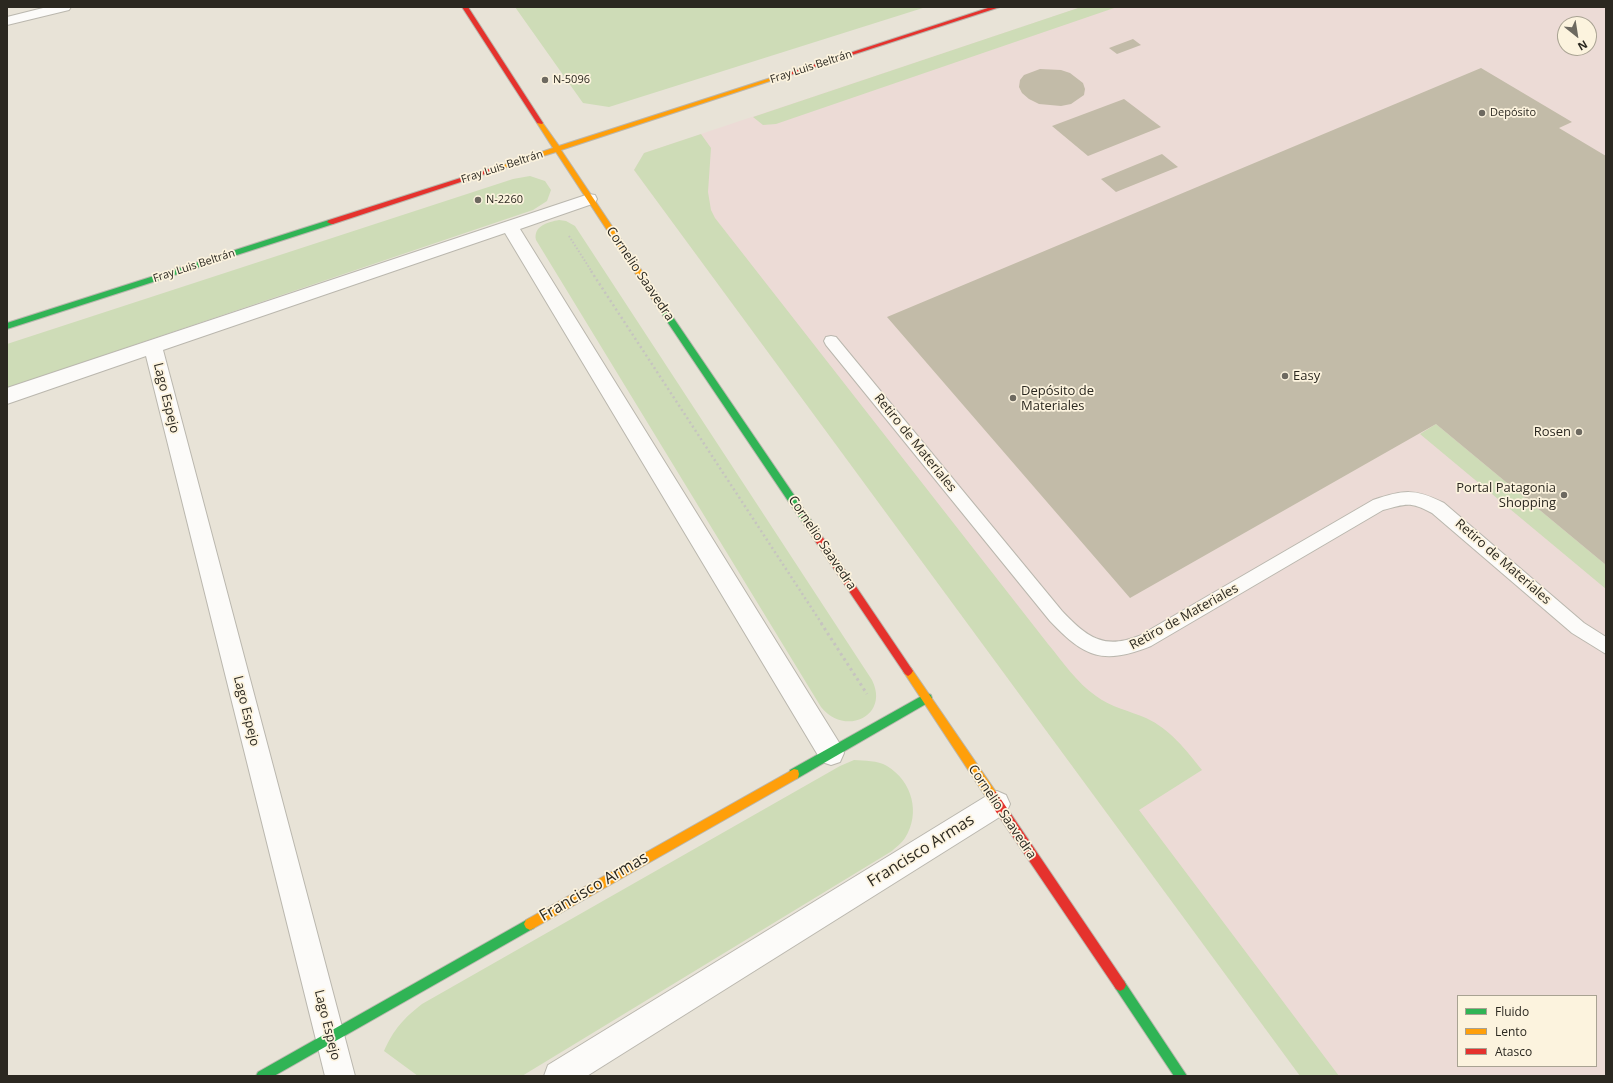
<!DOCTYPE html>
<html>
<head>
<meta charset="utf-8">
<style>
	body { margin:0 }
	#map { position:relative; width:1613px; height:1083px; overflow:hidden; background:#e8e3d7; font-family:"Open Sans",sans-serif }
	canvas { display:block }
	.frame { position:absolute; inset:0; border:8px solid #2b2820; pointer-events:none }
	.legend { position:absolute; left:1457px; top:995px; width:140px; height:72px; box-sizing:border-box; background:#fcf3de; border:1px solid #a8a292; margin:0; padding:5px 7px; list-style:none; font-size:12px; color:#2b2820 }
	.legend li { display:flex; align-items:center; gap:8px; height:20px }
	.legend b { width:20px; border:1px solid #a8a292 }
	.north { position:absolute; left:1557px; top:16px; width:40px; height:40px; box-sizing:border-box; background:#fcf3de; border:1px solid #a8a292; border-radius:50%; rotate:150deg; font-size:11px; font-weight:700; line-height:16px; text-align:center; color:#2b2820 }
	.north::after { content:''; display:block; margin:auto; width:14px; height:18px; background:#6d6960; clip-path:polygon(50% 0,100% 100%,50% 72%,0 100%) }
</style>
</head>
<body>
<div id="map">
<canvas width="1613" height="1083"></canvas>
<div class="frame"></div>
<ul class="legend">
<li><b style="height:5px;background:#30b455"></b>Fluido</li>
<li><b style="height:5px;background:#ff9f0a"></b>Lento</li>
<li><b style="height:5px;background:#e5322d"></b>Atasco</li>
</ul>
<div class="north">N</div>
</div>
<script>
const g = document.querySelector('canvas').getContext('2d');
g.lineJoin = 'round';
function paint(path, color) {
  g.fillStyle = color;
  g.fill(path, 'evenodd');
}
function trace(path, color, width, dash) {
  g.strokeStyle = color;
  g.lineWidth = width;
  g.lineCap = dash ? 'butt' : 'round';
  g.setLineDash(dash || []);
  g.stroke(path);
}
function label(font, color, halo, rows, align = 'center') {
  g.font = font + ' "Open Sans",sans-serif';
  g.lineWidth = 3.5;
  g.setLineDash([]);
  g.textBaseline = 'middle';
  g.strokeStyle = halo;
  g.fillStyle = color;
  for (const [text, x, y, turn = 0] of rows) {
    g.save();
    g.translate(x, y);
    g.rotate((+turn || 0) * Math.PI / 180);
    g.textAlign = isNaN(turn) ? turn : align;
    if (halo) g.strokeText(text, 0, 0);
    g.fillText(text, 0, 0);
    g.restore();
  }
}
paint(new Path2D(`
	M1081,7h525v1069h-306l-666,-906 10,-17zM1565,24h24v24h-24zM1458,996h138v70h-138z`), '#ecdbd6');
paint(new Path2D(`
	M515,7h411l-317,100 -26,-4z
	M1081,7h36l-341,117 -13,1 -10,-8z
	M701,134l10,14 -3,44 3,18 4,8 333,426c15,18 29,39 48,52 14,11 34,15 50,22 24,11 40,32 56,52l-63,40 200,266h-39l-666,-906 10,-17z
	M530,176l15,5 6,9 -4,11 -14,9 -526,178v-44l506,-165z
	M559,220l7,1 9,5 297,454c18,36 -27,57 -51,27l-285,-467c-3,-14 12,-18 23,-20z
	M1436,424l170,141v24l-186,-155z
	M854,760c11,1 23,0 33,6 25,15 34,47 18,72 -3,5 -9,9 -13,13l-370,225h-104l-34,-25c10,-22 19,-32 38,-47l418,-238z`), '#cedcb7');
paint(new Path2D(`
	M1133,39l8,6 -24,9 -8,-6z
	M1481,68l91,54 -13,6 47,28v409l-170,-141 -306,174 -243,-281z
	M1040,69l21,1 9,3 13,10 2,6 -1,6 -13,9 -10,2 -22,-2 -10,-5 -7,-6 -3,-6 1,-7 4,-5z
	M1124,99l37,28 -73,29 -36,-30z
	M1162,154l16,13 -62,25 -15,-13z`), '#c2bba8');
const lane = new Path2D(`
	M831,336l5,1 226,274c25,26 41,39 77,25l234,-136c31,-10 41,-12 71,3l140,120 22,14v17l-34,-21 -140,-120c-22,-12 -26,-9 -49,-3l-232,136c-48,19 -66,12 -101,-25l-224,-276 -2,-4 2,-4z`);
const street = new Path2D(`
	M47,7h24l-2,3 -62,15v-8z
	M589,194l6,1 2,4 -2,4 -75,26 320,515 4,9 -4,9 -9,3 -9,-3 -317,-529 -342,117 192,726h-30l-179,-720 -139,48v-16z
	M997,791l9,4 4,9 -4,9 -419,263h-43l4,-11 440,-270z`);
const fast = new Path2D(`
	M329,220h2l4,2 -2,2 -326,105v-6z
	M661,303l3,1 147,216 1,3 -1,3h-6l-147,-218 -1,-2z
	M927,693l4,2 1,3 -1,3 -133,77 -4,1 -4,-1 -1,-4 1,-4z
	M530,918l4,2 2,4 -2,4 -260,148h-18l2,-4z
	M1120,979l4,2 63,95h-13l-58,-87 -2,-4 2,-4z`);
const slow = new Path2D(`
	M780,75l5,1 -224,74 103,154v4h-6l-102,-156 -59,18h-4l-1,-1 61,-21 -16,-25 1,-1h4l17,24z
	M908,666l3,2 85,124 1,4 -1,4 -4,1 -4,-1 -83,-126 -2,-3 2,-3z
	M794,769l4,1 1,4 -1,4 -264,150 -4,2 -4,-2 -2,-4 2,-4z`);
const jam = new Path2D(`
	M462,7h6l75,116 -1,1 -5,-1z
	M991,7h9l-216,70 -5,-1z
	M495,167l2,1v2l-164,54h-2l-4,-2 2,-2z
	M808,519l3,1 100,148 2,3 -2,3 -3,2 -3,-2 -100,-148 -1,-3 1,-3z
	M992,791l4,1 128,189 2,4 -2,4 -4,2 -4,-2 -128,-189 -1,-4 1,-4z`);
trace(lane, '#bab7ae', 2);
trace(street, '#bab7ae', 2);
trace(fast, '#bab7ae', 2);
trace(slow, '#bab7ae', 2);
trace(jam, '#bab7ae', 2);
trace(new Path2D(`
	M569,236l23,36`), '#c6c4c0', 2, [1.5, 2]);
trace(new Path2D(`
	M591,271l231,353`), '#c6c4c0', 2.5, [2, 3]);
trace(new Path2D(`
	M821,623l46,71`), '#c6c4c0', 3, [2.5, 3.5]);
paint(lane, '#fcfbf9');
paint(street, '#fcfbf9');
paint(fast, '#30b455');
paint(slow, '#ff9f0a');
paint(jam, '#e5322d');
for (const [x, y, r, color] of [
	[545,80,4,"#6d6960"],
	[1482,113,4,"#6d6960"],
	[478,200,4,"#6d6960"],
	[1285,376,4,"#6d6960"],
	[1013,398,4,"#6d6960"],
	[1579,432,4,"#6d6960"],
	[1564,495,4,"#6d6960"]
]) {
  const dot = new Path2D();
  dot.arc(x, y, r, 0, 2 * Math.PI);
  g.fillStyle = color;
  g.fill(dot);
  trace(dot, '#fcf3de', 1.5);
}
label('11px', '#2b2820', '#fcf3de', [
	["Fray Luis Beltrán",811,67,-18],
	["Fray Luis Beltrán",502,167,-18],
	["Fray Luis Beltrán",194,266,-18]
]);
label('11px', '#2b2820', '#fcf3de', [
	["N-5096",553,80],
	["Depósito",1490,113],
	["N-2260",486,200]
], 'left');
label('13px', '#2b2820', '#fcf3de', [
	["Cornelio Saavedra",640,274,56],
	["Lago Espejo",166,398,76],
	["Retiro de Materiales",915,443,51],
	["Cornelio Saavedra",822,543,56],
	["Retiro de Materiales",1503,562,41],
	["Retiro de Materiales",1184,617,-29],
	["Lago Espejo",246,711,76],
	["Cornelio Saavedra",1002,812,56],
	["Lago Espejo",327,1025,76]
]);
label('13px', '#2b2820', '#fcf3de', [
	["Easy",1293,376],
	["Depósito de",1021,391],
	["Materiales",1021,406],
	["Rosen",1571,432,"right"],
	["Portal Patagonia",1556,488,"right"],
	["Shopping",1556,503,"right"]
], 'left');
label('16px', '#2b2820', '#fcf3de', [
	["Francisco Armas",921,851,-32],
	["Francisco Armas",594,887,-30]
]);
</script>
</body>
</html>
